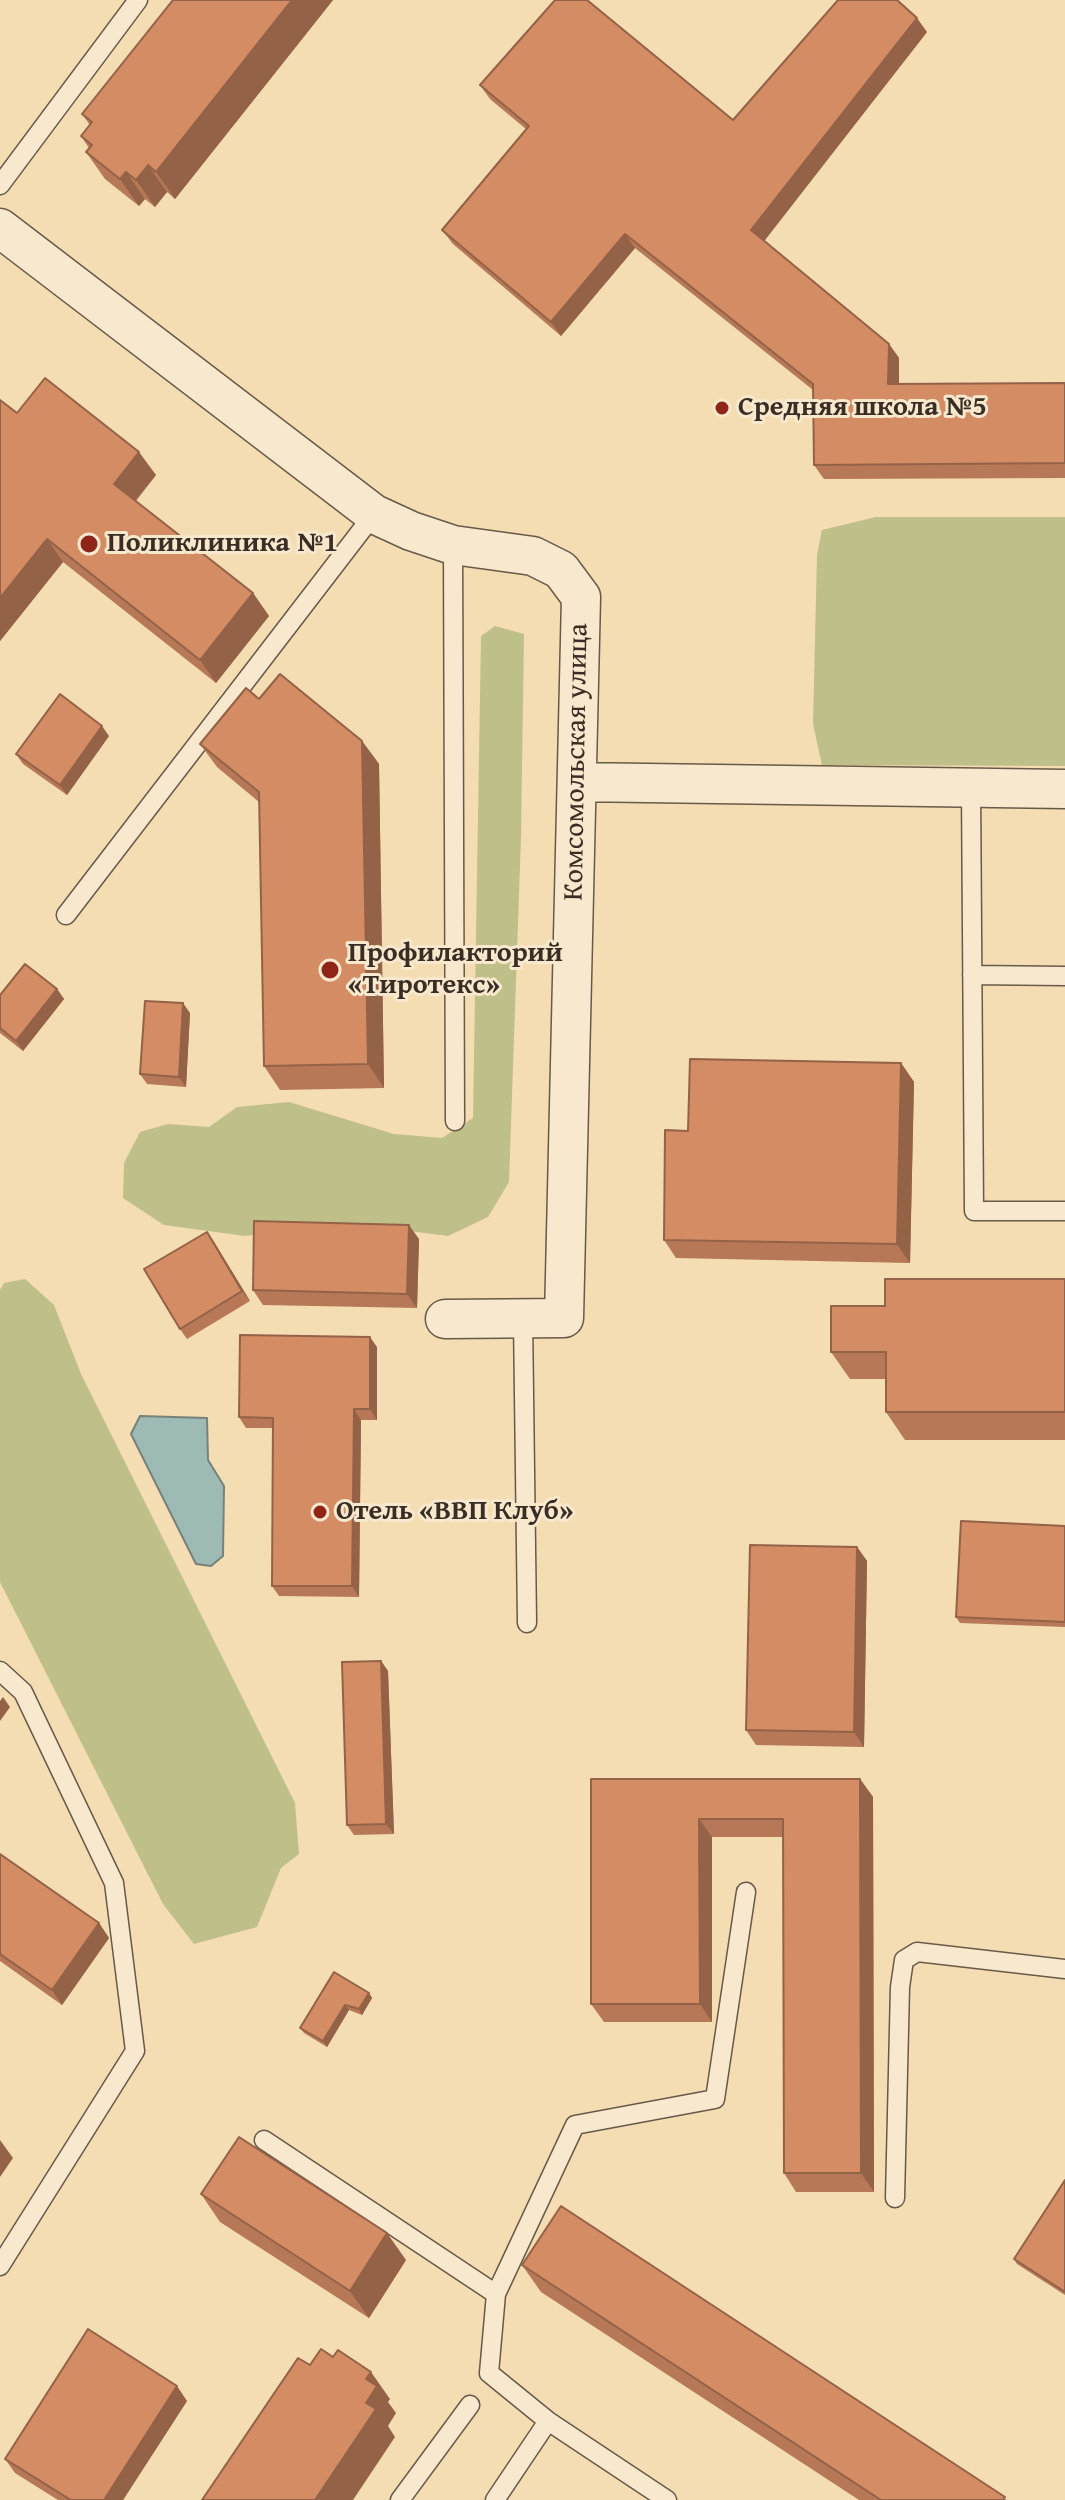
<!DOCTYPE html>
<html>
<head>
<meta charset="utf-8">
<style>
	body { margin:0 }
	canvas { display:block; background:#f4dcb3 }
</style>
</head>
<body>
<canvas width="1065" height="2500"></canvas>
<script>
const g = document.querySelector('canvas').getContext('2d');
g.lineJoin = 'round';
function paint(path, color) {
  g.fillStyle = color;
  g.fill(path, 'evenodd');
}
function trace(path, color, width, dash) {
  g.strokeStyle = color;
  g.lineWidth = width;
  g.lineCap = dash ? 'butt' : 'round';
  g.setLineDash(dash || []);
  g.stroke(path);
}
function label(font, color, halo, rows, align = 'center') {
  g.font = font + ' "Gentium Book Plus",serif';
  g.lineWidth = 6;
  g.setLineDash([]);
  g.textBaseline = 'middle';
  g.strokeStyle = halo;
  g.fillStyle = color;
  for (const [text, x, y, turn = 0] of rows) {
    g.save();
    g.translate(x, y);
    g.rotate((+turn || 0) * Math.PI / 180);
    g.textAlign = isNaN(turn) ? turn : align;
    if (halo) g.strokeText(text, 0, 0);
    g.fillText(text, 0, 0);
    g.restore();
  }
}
paint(new Path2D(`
	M876,517h189v249l-243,-1 -9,-41 4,-169 5,-25z
	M495,626l29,8 -3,203 -12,345 -21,35 -40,19 -54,-7 -80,-3 -69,10 -81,-11 -41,-27 1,-35 16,-31 28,-8 41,3 28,-20 52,-5 105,32 48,4 31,-20 8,-482z
	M25,1279l29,26 27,69 214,429 4,51 -18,14 -24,59 -63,17 -31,-40 -163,-322v-292l4,-7z`), '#bfbf8a');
const water = new Path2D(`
	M140,1416l67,2 1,42 16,26 -1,70 -12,10 -15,-2 -65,-130z`);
paint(water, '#9ebab4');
trace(water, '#76827a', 2);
const lane = new Path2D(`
	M0,185l138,-185
	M453,545l2,576
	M971,788l3,423h91
	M66,915l308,-401
	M972,975l93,1
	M523,1319l4,304
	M0,1671l23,21 91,191 21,168 -135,215
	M264,2140l232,154 -7,79 59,48
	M895,2198l5,-211 4,-27 13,-8 148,17
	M496,2294l79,-169 140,-26 31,-207
	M400,2500l70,-95
	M495,2500l53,-79 119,79`);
const street = new Path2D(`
	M0,228l374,286 37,17 42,14 80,11 28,14 20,27 -17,721 -119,1
	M577,782l488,7`);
trace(lane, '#685a48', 21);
trace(street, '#685a48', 41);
trace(lane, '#f8e8ce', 18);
trace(street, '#f8e8ce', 38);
paint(new Path2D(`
	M173,0h160l-158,199 -8,-7 -12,15 -10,-8 -6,7 -34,-27 -19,-27 3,-4 -8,-12 9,-11 -8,-11z
	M927,32l-163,208 125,104 10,14v26l166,-1v95l-241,1 -10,-14 -1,-75 -178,-142 -74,88 -108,-92 -11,-14 84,-101 -36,-30 -10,-14 253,35z
	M0,400l17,13 139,62 -20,26 117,92 16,23 -53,67 -153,-121 -63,79z
	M259,699l103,42 17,23 5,324 -104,2 -16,-24 -5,-264 -42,-35 -17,-23z
	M109,736l-42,59 -44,-31 -7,-10z
	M57,989l7,10 -41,52 -23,-18v-38z
	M190,1013l-4,74 -39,-3 -7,-10z
	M901,1063l13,19 -4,181 -234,-5 -12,-18 24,-109z
	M419,1239l-2,69 -154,-3 -10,-15z
	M214,1242l36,59 -63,38 -7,-10z
	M1065,1279v161h-160l-19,-28v-33h-36l-19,-27 54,-46z
	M377,1347v73h-16l-2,177 -80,-1 -7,-10 1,-158h-27l-7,-11z
	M1065,1526v101l-105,-4 -4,-6z
	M857,1547l10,14 -3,186 -108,-2 -10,-15z
	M381,1661l7,10 6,163 -40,1 -7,-10z
	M591,1779h269l13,18 1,395h-78l-12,-19 -1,-336h-71v185h-108l-13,-18z
	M0,1854l99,69 10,15 -47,67 -62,-44z
	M369,1993l3,5 -10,17 -13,-5 -22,37 -23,-14 -4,-5z
	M1065,2180v115l-48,-31 -3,-5z
	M201,2194l205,66 -37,58 -149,-96z
	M522,2265l485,235h-148l-318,-208z
	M187,2401l-64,99h-65l-43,-27 -10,-14z`), '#b67857');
paint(new Path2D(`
	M292,0h41l-158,199 -19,-27z
	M917,18l10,14 -165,212 -11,-14z
	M148,165l19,27 -12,15 -19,-27z
	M126,172l19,27 -6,7 -19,-27z
	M625,234l10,14 -74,88 -10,-14z
	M889,344l10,14v40l-11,-14z
	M139,452l17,23 -26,32 -16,-23z
	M47,539l16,23 -63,79v-43z
	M253,593l16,23 -53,67 -16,-23z
	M102,726l7,10 -42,59 -7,-10z
	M362,741l17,23 5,324 -16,-24z
	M57,989l7,10 -41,52 -7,-10z
	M183,1003l7,10 -4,74 -7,-10z
	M901,1063l13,19 -4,181 -13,-19z
	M409,1225l10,14 -2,69 -10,-14z
	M207,1232l7,10 36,59 -8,-10z
	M370,1337l7,10v73l-7,-11z
	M354,1409l7,11 -2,177 -7,-11z
	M857,1547l10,14 -3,186 -10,-15z
	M381,1661l7,10 6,163 -8,-10z
	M3,1697l7,10 -10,14v-20z
	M860,1779l13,18 1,395 -13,-19z
	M699,1819l13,18v185l-12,-18z
	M99,1923l10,15 -47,67 -10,-15z
	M369,1993l3,5 -10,17 -3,-6z
	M345,2005l4,5 -22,37 -4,-6z
	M0,2140l13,18 -13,19z
	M387,2233l19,27 -37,58 -19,-27z
	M371,2372l19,27 -2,3 8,11 -8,13 7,11 -42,63h-38l51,-121z
	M177,2386l10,15 -64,99h-19z`), '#946247');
const building = new Path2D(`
	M173,0h119l-136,172 -8,-7 -12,15 -10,-8 -6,7 -34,-27 6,-7 -11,-9 11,-14 -10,-8z
	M555,0h32l146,120 105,-120h59l20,18 -166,212 138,114 -1,40 177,-1v80l-251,2 -1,-81 -188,-150 -74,88 -109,-92 87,-104 -49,-41z
	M45,378l94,74 -25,32 139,109 -53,67 -153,-121 -47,59v-198l17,13z
	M280,674l82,67 6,323 -104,2 -5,-274 -59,-48 46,-56 13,11z
	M60,694l42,32 -42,59 -44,-31z
	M25,964l32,25 -41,52 -16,-13v-33z
	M145,1001l38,2 -4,74 -39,-3z
	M690,1059l211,4 -4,181 -233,-4 1,-110 23,1z
	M254,1221l155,4 -2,69 -154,-4z
	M207,1232l35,59 -62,38 -36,-60z
	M885,1279h180v133h-179v-60h-55v-46h54z
	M240,1335l130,2v72h-16l-2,177h-80l1,-168 -34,-1z
	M961,1521l104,5v96l-109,-5z
	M750,1545l107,2 -3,185 -108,-2z
	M381,1661l5,163 -39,1 -5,-163z
	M591,1779h269l1,394h-77l-1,-354h-84l1,185h-109z
	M0,1854l99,69 -47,67 -52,-36z
	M334,1972l35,21 -10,16 -14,-4 -22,36 -23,-13z
	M239,2137l148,96 -37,58 -149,-97z
	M1065,2180v112l-51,-33z
	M561,2206l444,291 -2,3h-122l-359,-235z
	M88,2329l89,57 -73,114h-33l-66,-41z
	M321,2349l12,8 5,-7 33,22 -5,7 11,7 -11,17 10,6 -61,91h-113l96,-142 12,7z`);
paint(building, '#d48c65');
trace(building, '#946247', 2);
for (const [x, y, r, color] of [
	[722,408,8,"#8f2418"],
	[89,544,10,"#8f2418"],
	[330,970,10,"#8f2418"],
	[320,1512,8,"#8f2418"]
]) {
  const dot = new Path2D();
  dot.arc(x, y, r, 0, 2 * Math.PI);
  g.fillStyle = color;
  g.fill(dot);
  trace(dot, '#f8e8ce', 3);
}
label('bold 28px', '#3a2e24', '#f8e8ce', [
	["Средняя школа №5",738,408],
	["Поликлиника №1",107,544],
	["Профилакторий",348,954],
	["«Тиротекс»",348,986],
	["Отель «ВВП Клуб»",336,1512]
], 'left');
label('28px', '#3a2e24', '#f8e8ce', [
	["Комсомольская улица",577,762,-89]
]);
</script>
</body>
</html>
